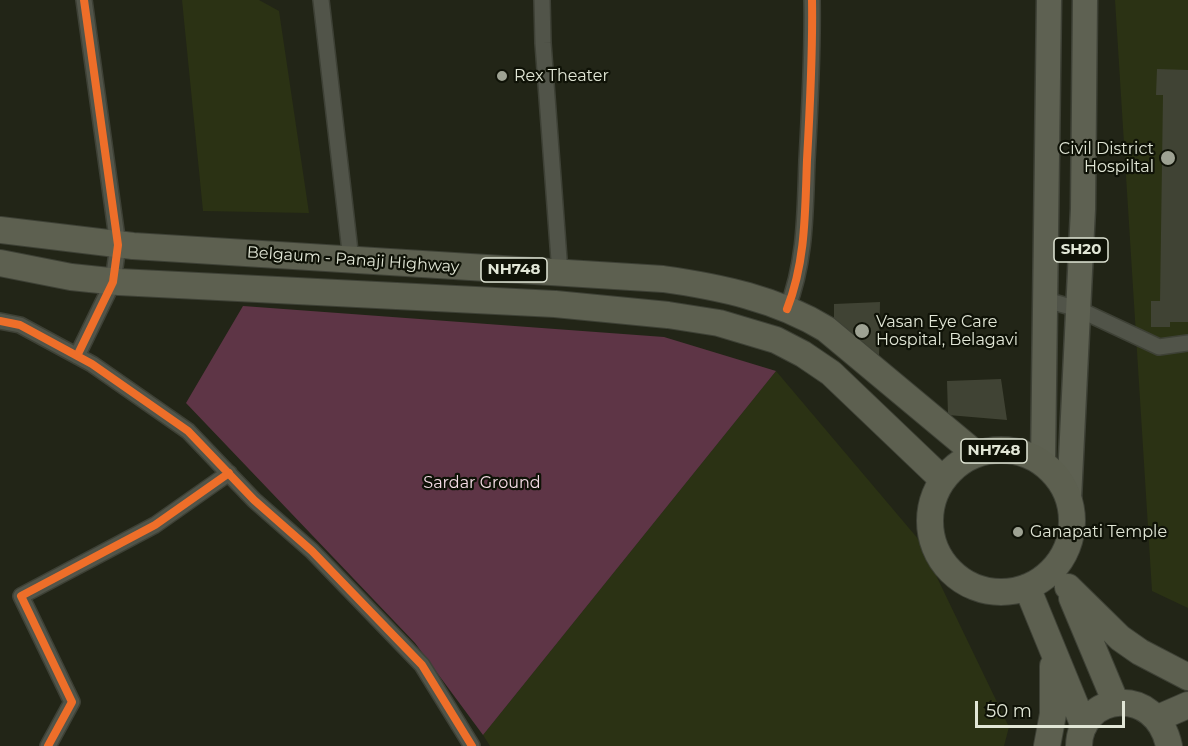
<!DOCTYPE html>
<html>
<head>
<meta charset="utf-8">
<style>
	body { margin:0 }
	#map { position:relative; width:1188px; height:746px; overflow:hidden; background:#222517; font-family:Montserrat,sans-serif }
	canvas { display:block }
	.scale { position:absolute; left:975px; top:701px; width:150px; height:27px; box-sizing:border-box; border:3px solid #e1e6d6; border-top:0; padding-left:8px; font-size:18px; line-height:21px; white-space:nowrap; color:#e1e6d6; -webkit-text-stroke:4px #0f1207; paint-order:stroke }
</style>
</head>
<body>
<div id="map">
<canvas width="1188" height="746"></canvas>
<div class="scale">50 m</div>
</div>
<script>
const g = document.querySelector('canvas').getContext('2d');
g.lineJoin = 'round';
function paint(path, color) {
  g.fillStyle = color;
  g.fill(path, 'evenodd');
}
function trace(path, color, width, dash) {
  g.strokeStyle = color;
  g.lineWidth = width;
  g.lineCap = dash ? 'butt' : 'round';
  g.setLineDash(dash || []);
  g.stroke(path);
}
function label(font, color, halo, rows, align = 'center') {
  g.font = font + ' Montserrat,sans-serif';
  g.lineWidth = 4.5;
  g.setLineDash([]);
  g.textBaseline = 'middle';
  g.strokeStyle = halo;
  g.fillStyle = color;
  for (const [text, x, y, turn = 0] of rows) {
    g.save();
    g.translate(x, y);
    g.rotate((+turn || 0) * Math.PI / 180);
    g.textAlign = isNaN(turn) ? turn : align;
    if (halo) g.strokeText(text, 0, 0);
    g.fillText(text, 0, 0);
    g.restore();
  }
}
paint(new Path2D(`
	M182,0h77l20,11 30,202 -106,-2z
	M1115,0h73v608l-36,-17z
	M776,371l143,169 90,187 -5,19h-514l-7,-11z`), '#2b3214');
paint(new Path2D(`
	M243,306l421,31 112,34 -293,364 -68,-92 -229,-240z`), '#5e3546');
paint(new Path2D(`
	M1157,69l31,1v252h-18v5h-19v-26h9l3,-206h-7z
	M880,302l-1,58 -45,-39v-17z
	M1001,379l6,41 -59,-5 -1,-34z`), '#404334');
const minor = new Path2D(`
	M321,0l30,260
	M542,0l1,43 17,230
	M1046,300l32,9 81,38 29,-4
	M787,309c19,-48 18,-98 20,-149 3,-53 6,-106 5,-160
	M0,321l20,4 72,39 96,67 66,69 58,51 110,114 50,81
	M77,356l36,-74 5,-37 -34,-245
	M48,746l24,-44 -51,-106 134,-71 74,-52`);
const primary = new Path2D(`
	M1043,463l6,-463
	M1069,499l14,-290 2,-209`);
const trunk = new Path2D(`
	M0,230l133,16 530,33c57,8 114,20 163,50l150,125
	M0,263l71,14 48,5 436,22 113,11 51,8 57,17 27,14 28,19 112,107
	M930 521a71 71 0 1 1 142 0a71 71 0 1 1-142 0Z
	M1027,587l57,139
	M1068,587l52,51 20,14 48,25
	M1072,598l44,105
	M1158,718l30,-13
	M1047,746l6,-32v-48
	M1079,746c1,-53 77,-62 90,0`);
trace(minor, '#3e4136', 18);
trace(primary, '#3e4136', 27);
trace(trunk, '#3e4136', 28);
trace(minor, '#515449', 15);
trace(primary, '#5e6152', 24);
trace(trunk, '#5d6050', 26);
trace(new Path2D(`
	M787,309c19,-48 18,-98 20,-149 3,-53 6,-106 5,-160
	M0,321l20,4 72,39 96,67 66,69 58,51 110,114 50,81
	M77,356l36,-74 5,-37 -34,-245
	M48,746l24,-44 -51,-106 134,-71 74,-52`), '#ee6e29', 8);
for (const [x, y, r, color] of [
	[502,76,6,"#9ea293"],
	[1168,158,8,"#9ea293"],
	[862,331,8,"#9ea293"],
	[1018,532,6,"#9ea293"]
]) {
  const dot = new Path2D();
  dot.arc(x, y, r, 0, 2 * Math.PI);
  g.fillStyle = color;
  g.fill(dot);
  trace(dot, '#0f1207', 2);
}
for (const [x, y, w] of [
	[1081,250,54],
	[514,270,66],
	[994,451,66]
]) {
  const box = new Path2D();
  box.roundRect(x - w / 2, y - 12, w, 24, 4.5);
  g.fillStyle = '#0f1207';
  g.fill(box);
  trace(box, '#e1e6d6', 1.5);
}
label('bold 15px', '#e1e6d6', null, [
	["SH20",1081,250],
	["NH748",514,270],
	["NH748",994,451]
]);
label('16px', '#e1e6d6', '#0f1207', [
	["Rex Theater",514,76],
	["Civil District",1154,149,"right"],
	["Hospiltal",1154,167,"right"],
	["Vasan Eye Care",876,322],
	["Hospital, Belagavi",876,340],
	["Ganapati Temple",1030,532]
], 'left');
label('16px', '#e1e6d6', '#0f1207', [
	["Belgaum - Panaji Highway",353,260,4]
]);
label('16px', '#f5dce6', '#0f1207', [
	["Sardar Ground",482,483]
]);
</script>
</body>
</html>
